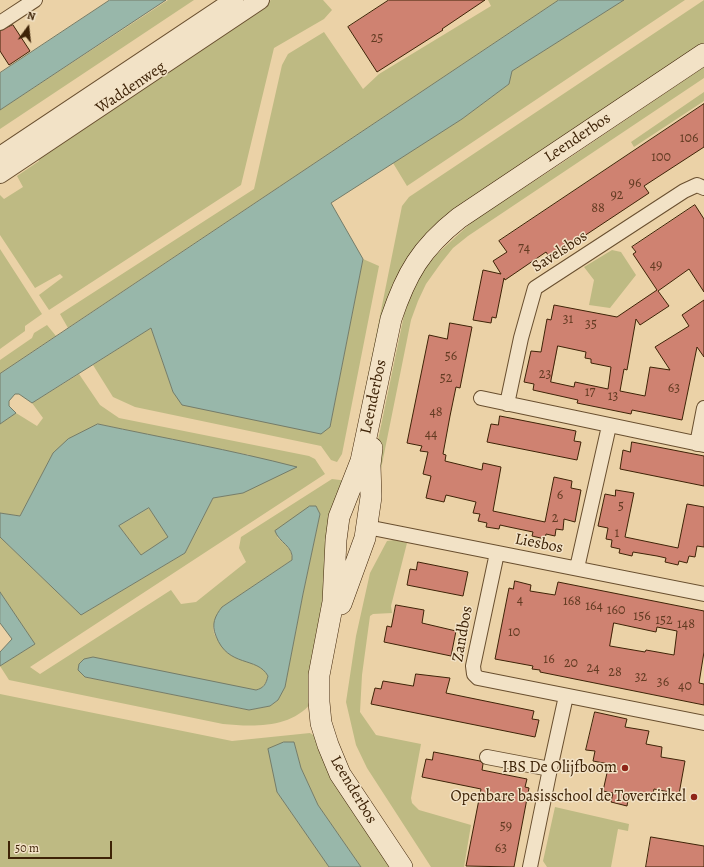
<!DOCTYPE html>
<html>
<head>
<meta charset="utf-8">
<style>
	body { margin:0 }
	#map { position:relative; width:704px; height:867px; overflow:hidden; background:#ebd2a7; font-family:Alegreya,serif }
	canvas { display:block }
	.north { position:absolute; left:8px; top:8px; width:40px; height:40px; -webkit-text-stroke:3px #f2e2c6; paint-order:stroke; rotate:15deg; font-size:11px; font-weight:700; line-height:16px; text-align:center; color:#3e2307 }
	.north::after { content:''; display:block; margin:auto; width:14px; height:18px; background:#3e2307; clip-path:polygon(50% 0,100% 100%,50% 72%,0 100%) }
	.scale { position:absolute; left:8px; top:841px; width:104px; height:18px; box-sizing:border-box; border:2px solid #3e2307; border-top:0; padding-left:5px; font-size:12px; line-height:14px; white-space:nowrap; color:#3e2307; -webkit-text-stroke:3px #f2e2c6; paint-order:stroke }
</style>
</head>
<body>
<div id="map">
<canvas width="704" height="867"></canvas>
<div class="north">N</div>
<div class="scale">50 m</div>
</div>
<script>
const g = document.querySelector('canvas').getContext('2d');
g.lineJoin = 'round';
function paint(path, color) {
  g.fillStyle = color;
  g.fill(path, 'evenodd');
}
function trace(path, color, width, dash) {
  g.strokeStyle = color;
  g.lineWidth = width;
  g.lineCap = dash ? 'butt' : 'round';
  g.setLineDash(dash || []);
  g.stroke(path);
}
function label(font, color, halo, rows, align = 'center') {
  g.font = font + ' Alegreya,serif';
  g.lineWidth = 3;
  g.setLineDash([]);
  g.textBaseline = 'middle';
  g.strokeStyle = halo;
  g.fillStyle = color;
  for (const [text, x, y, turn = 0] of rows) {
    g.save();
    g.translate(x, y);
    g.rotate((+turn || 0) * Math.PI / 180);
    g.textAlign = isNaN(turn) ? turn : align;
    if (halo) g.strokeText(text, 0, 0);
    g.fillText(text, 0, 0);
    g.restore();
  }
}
paint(new Path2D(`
	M168,0h26l-194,129v-19z
	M271,0h52l9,10 -8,9 -50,29 -33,137 -192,125 -10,-15 24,-18 -3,-3 -25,14 -35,-53v-40l4,4 19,-12 -6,-11 22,-15 -2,-7z
	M488,0h71l-491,328 -8,-14 194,-125 28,-124 6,-11 36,-22 39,57 16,-15 112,-68z
	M624,0h61l-278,186 -14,-23 69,-44 47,-35 3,-13z
	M704,0v49l-286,203 -63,188 47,-234 7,-9z
	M704,67v11l-236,158 -15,12 -12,15 -15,21 -8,17 -7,19 -31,154 -3,-29 27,-130 8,-24 12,-21 13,-16 36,-33 86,-56z
	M704,92v9l-70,46 -3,-5z
	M0,249l42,65 -17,12v5l-25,18z
	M612,250l9,2 15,23 -26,33 -21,-3 5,-25 -10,-13z
	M363,259l16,7 -37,188 -5,8 -6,-2 -10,-14 -186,-39 -22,-10 -20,-32 58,-37 22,64 157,35z
	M47,325l9,11 -56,38v-14l32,-22 2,-5z
	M79,374l21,31 19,13 190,38 6,3 10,15 -295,193 10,7 131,-84 10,14 15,-2 50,-40 -7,-14 2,-11 91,-58 16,2 -37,222c-20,25 -57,24 -88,21l-214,-44 -9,-14 35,-22 -35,-52v-55l81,78 104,-62 28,-55 30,-5 7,-38 -34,-6 -118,-25 -45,29 -33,63 -20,-3v-89l16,-11 21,13 6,-8 -11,-15zM316,506l4,8 -17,80 -18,92 -7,14 -8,6 -21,4 -164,-33 -7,-7 178,20c8,-2 10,-6 12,-14l-4,-7c-10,-4 -18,-10 -28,-15 -21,-13 -31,-23 -14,-47l70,-47c1,-11 -8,-16 -15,-23z
	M149,508l20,29 -28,18 -22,-29z
	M394,540l13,3 -16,63 1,7 -19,1 -3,2 -8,59 -2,37 16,23 45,9 -10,54 1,5 7,7 52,15 -7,42h-33l-64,-99 -11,-23 -10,-43 10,-66 14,-63 17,-32z
	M0,694l232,47 78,-8 8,5 79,129h-36l-43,-62 -17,-37 -7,-26 -17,50 52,75h-329z
	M555,807l74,17 -1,7 -10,-2 -7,38h-64l-4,-6z`), '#beba83');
const water = new Path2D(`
	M110,0h56l-166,110v-37z
	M559,0h65l-112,71 -3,13 -47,35 -131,84 32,56 -33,168 -9,7 -139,-29 -9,-13 -22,-64 -119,75 -13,-9h-4l-6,7v5l7,7 -16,11v-50z
	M98,424c66,14 133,26 199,43l-54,26 -30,5 -28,55 -104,62 -81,-78v-24l20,3 33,-63 15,-14zM149,508l19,29 -27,18 -22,-29z
	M310,506h6l4,8 -17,80 -18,93 -7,13 -8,6 -21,4 -164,-33 -7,-7 1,-6 5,-5 9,-2 163,33c8,-2 10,-6 12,-14 -11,-20 -40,-8 -52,-40 -5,-12 -1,-20 6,-29l70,-47c2,-14 -13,-17 -17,-29z
	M0,592l35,52 -35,22v-14l12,-13 -12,-16z
	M284,742h10l7,26 17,37 43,62h-32l-52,-75 -9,-43z`);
paint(water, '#98b7aa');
trace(water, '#747c69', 1);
const building = new Path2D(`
	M389,0h96l-43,29 1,1 -66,42 -29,-45z
	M13,25l17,26 -21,14 -9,-14v-20z
	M704,104v43l-60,39 5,7 -83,55 -16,10 -4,-6 -41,28 -1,-2 -8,40 -4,-1 -1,6 -18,-3 10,-50 18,4 -8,-13 14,-9 -8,-11z
	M695,205l9,14v73l-15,-23 -31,22 11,15 -29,19 -4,-6 -9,51 -3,-1 -4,22 25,5 5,-29 20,3 -15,-23 34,-21 -7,-11 22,-15v57l-7,-10 -15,73 -50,-10 -1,4 -54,-11 1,-3 -45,-10 1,-6 -10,-2 7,-31 10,1 6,-33 4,1 3,-15 63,12 40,-27 -24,-36 3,-2 -4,-5zM558,346l28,6 -1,6 6,1v4l20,4 -3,22 -33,-7 -1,5 -23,-5z
	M450,323l22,4 -12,61 -4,-1 -6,29 -7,38 3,1 -1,6 37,9 1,-7 18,4 -8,44 52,11 9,-45 18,4 -1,7 10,2 -6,32 -11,-3 -1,11 -7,-1 -1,7 -9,-2 -1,5 -13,-3 1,-4 -24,-5 -9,-2 -1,4 -13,-2 1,-4 -9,-2 2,-7 -7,-1 3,-11 -30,-7 -2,7 -18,-4 5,-22 -8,-2 5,-22 -8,-1 2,-5 -15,-3 22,-108 18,4z
	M500,416l76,15 -2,10 7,1 -4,18 -90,-18 4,-18 7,1z
	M632,442l72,14v30l-84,-17 3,-19 7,2z
	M616,490l18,3 -9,44 53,11 9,-44 17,3v40l-7,-1 -2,11 -6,-1 -2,7 -8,-2 -1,4 -13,-3 1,-4 -9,-2 -24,-4 -1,4 -13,-3 1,-4 -9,-2 1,-7 -6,-1 2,-11 -10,-2 7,-32 10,2z
	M418,562l50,10 -5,24 -56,-11 3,-16 6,1z
	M515,581l16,4 -1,6 25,4 3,-13 146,29v41l-5,31 5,1v21l-164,-33v-2l-8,-1 1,-3 -38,-7 14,-71 4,1zM614,623l42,9 1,-5 20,4 -3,24 -28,-5 -1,2 -35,-6z
	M396,605l28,5 -2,13 34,8 -5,25 -67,-14 3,-16 4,1z
	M416,674l34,4 -4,15 88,18 -2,8 7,1 -4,17 -164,-33 4,-16 6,1 2,-8 30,5z
	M595,712l32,7 -2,8 24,4 -3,13 16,3 -1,10 24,4 -6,33 -25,-5 -2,9 -23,-4 -2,12 -16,-4 2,-9 -10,-2 6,-27 -16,-3 2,-10 -9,-1z
	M434,752l46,9 3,3 -1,6 45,9 -2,8 4,1 -15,79 -48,-1 15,-77 -59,-12 4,-18 6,1z
	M651,837l53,9v21h-58z`);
paint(building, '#cf8271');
trace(building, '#3e2307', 1);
const minor = new Path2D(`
	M0,23l35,-23
	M481,398l223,47
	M507,404l14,-66 14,-50 149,-97 13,-6 7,3
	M697,444l7,-36
	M367,527l337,67
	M497,553l-24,113 1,8 4,4 226,45
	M577,568l32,-142
	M487,757l63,12 16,-73
	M530,867l20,-98`);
const tertiary = new Path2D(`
	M0,156l234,-156
	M0,174l260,-174`);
const secondary = new Path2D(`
	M341,604l24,-66 6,-41 -1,-32 2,-17
	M402,867l-62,-93 -12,-29 -7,-22 -2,-21v-27l14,-73 3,-62 3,-23 22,-56 30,-142c15,-45 30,-71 68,-101l245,-164`);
trace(minor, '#694f2f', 16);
trace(tertiary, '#694f2f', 20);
trace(secondary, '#3e2307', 22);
trace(minor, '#f2e2c6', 14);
trace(tertiary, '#f2e2c6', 18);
trace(secondary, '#f2e2c6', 21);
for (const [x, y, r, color] of [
	[625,768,4,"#8f2418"],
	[694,797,4,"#8f2418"]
]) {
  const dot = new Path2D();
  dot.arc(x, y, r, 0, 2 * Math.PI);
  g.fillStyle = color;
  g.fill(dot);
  trace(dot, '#f2e2c6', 1.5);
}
label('14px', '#623b22', null, [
	["25",377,39],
	["106",689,139],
	["100",661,158],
	["96",635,184],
	["92",617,196],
	["88",598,209],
	["74",524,249],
	["49",656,266],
	["31",568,320],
	["35",591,325],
	["56",451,357],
	["23",545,375],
	["52",446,379],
	["63",674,389],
	["17",590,393],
	["13",613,397],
	["48",436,413],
	["44",431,435],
	["6",560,496],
	["5",621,507],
	["2",555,519],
	["1",617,534],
	["4",520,601],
	["168",572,602],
	["164",594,607],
	["160",616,611],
	["156",642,617],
	["152",664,621],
	["148",686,625],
	["10",514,633],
	["16",549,660],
	["20",571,664],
	["24",593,669],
	["28",615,673],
	["32",641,678],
	["36",663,683],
	["40",685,687],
	["59",506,827],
	["63",501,849]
]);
label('16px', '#3e2307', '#f2e2c6', [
	["Waddenweg",131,88,-34],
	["Leenderbos",578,138,-34],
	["Savelsbos",560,252,-33],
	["Leenderbos",374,397,-78],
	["Liesbos",539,544,11],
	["Zandbos",463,634,-80],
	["Leenderbos",353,790,59]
]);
label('16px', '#3e2307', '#f2e2c6', [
	["IBS De Olijfboom",617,768],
	["Openbare basisschool de Tovercirkel",686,797]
], 'right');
</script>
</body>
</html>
